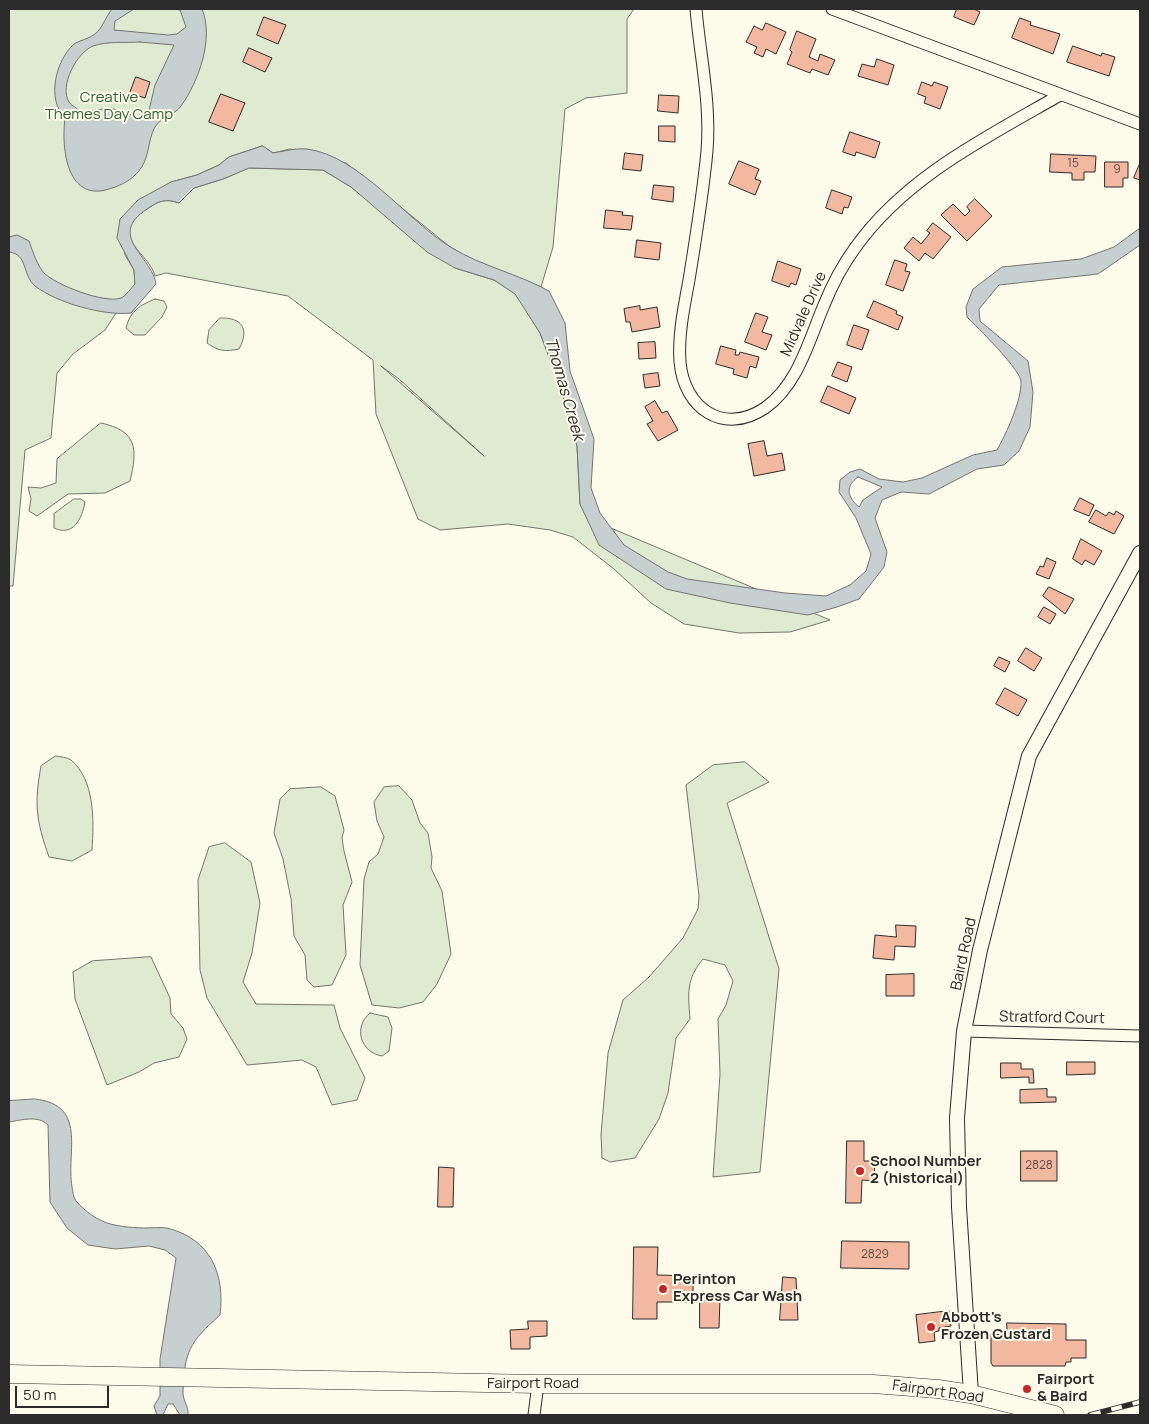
<!DOCTYPE html>
<html>
<head>
<meta charset="utf-8">
<style>
	body { margin:0 }
	#map { position:relative; width:1149px; height:1424px; overflow:hidden; background:#fdfbea; font-family:Manrope,sans-serif }
	canvas { display:block }
	.frame { position:absolute; inset:0; border:10px solid #2b2b2b; pointer-events:none }
	.scale { position:absolute; left:15px; top:1386px; width:94px; height:22px; box-sizing:border-box; border:2px solid #2b2b2b; border-top:0; padding-left:6px; font-size:15px; line-height:18px; white-space:nowrap; color:#2b2b2b; -webkit-text-stroke:4px #fdfbea; paint-order:stroke }
</style>
</head>
<body>
<div id="map">
<canvas width="1149" height="1424"></canvas>
<div class="frame"></div>
<div class="scale">50 m</div>
</div>
<script>
const g = document.querySelector('canvas').getContext('2d');
g.lineJoin = 'round';
function paint(path, color) {
  g.fillStyle = color;
  g.fill(path, 'evenodd');
}
function trace(path, color, width, dash) {
  g.strokeStyle = color;
  g.lineWidth = width;
  g.lineCap = dash ? 'butt' : 'round';
  g.setLineDash(dash || []);
  g.stroke(path);
}
function label(font, color, halo, rows, align = 'center') {
  g.font = font + ' Manrope,sans-serif';
  g.lineWidth = 4;
  g.setLineDash([]);
  g.textBaseline = 'middle';
  g.strokeStyle = halo;
  g.fillStyle = color;
  for (const [text, x, y, turn = 0] of rows) {
    g.save();
    g.translate(x, y);
    g.rotate((+turn || 0) * Math.PI / 180);
    g.textAlign = isNaN(turn) ? turn : align;
    if (halo) g.strokeText(text, 0, 0);
    g.fillText(text, 0, 0);
    g.restore();
  }
}
const green = new Path2D(`
	M9,9h625l-7,10v74l-41,5 -21,11 -12,138 -12,40 -71,-28 -21,-13 -103,-83 -56,-14 -17,4 -11,-7 -33,11 -10,8 -22,10 -26,7 -51,37 5,36 9,15 1,14 -30,46 -32,24 -16,19 -6,65 -26,12 -12,136h-4z
	M249,168l74,2 28,17 104,81 39,12 22,14 24,39 21,56 16,57 3,58 7,14 243,102 -40,12 -51,1 -55,-9 -33,-21 -37,-34 -41,-32 -23,-7 -42,-6 -68,6 -22,-11 -42,-105 -3,-54 -85,-64 -122,-23 -11,3c-6,-24 -50,-40 -8,-67 12,-8 18,-11 32,-6l15,-15 29,-9zM381,366l18,13 85,77z
	M155,299l9,2 3,6 -5,10 -17,18h-11l-8,-7c4,-17 14,-23 29,-29z
	M220,318c22,-1 30,11 19,31 -14,3 -21,2 -32,-6l2,-13z
	M101,423c36,8 37,25 29,58l-25,12 -37,1 -31,22 -8,-5 2,-12 -3,-12 13,1 15,-5 1,-24z
	M74,499h7l4,3c-3,17 -12,35 -31,26v-14z
	M56,756c4,1 11,1 15,4 24,20 23,61 21,90l-20,11 -23,-4c-13,-37 -15,-53 -8,-91z
	M745,762l24,20 -42,21 52,166 -19,203 -47,5 7,-103 -2,-55 8,-14 7,-24 -8,-16 -22,-6c-17,20 -15,35 -13,60l-14,19 -8,55 -9,26 -24,39 -25,4 -8,-4 -1,-23 7,-82 15,-53 26,-23 34,-39 15,-29 1,-13 -13,-111 27,-20z
	M399,786l13,14 8,23 8,10 4,24 -1,11 11,23 9,63 -14,30 -14,18 -24,6 -27,-3 -12,-40 4,-86 5,-17 9,-8 6,-17 -7,-16 -3,-19 10,-15z
	M321,787l14,9 9,34 -2,8 2,13 8,31 -9,23 3,50 -14,30 -18,2 -7,-7 -2,-25 -11,-19 -3,-37 -8,-40 -9,-26 6,-34 10,-10z
	M225,843l26,19 9,41 -8,50 -9,29 13,22 78,1 6,23 25,50 -8,22 -25,5 -16,-38 -14,-7 -55,5 -40,-67 -7,-28 -2,-90 11,-33z
	M151,957l19,41 1,16 12,14 4,11 -8,18 -25,6 -15,9 -32,13 -32,-86 -2,-27 19,-11z
	M370,1013l18,4 4,11 -3,23 -7,5c-22,-4 -29,-29 -12,-43z`);
paint(green, '#deebd1');
trace(green, '#74746e', 1);
const water = new Path2D(`
	M112,9h22l-19,12 -1,9 54,5 9,-1 9,-7 -6,-17 -7,-1h29c12,29 -3,72 -21,97 -7,10 -19,10 -26,21 -8,14 -5,32 -17,45 -7,8 -16,13 -26,16 -45,17 -51,-39 -47,-70 -19,-19 -9,-58 9,-74 6,-4 15,-5 21,-10 7,-5 11,-18 17,-25zM140,42l34,3 -19,40 -6,25 -5,9 -33,-11 -31,4c-3,-5 -9,-6 -11,-10 -10,-16 8,-50 24,-56 14,-5 33,-3 47,-4z
	M263,146l10,7c12,-2 23,-5 34,-4 53,7 100,72 145,99 30,18 66,26 97,43l16,32 5,48 24,68 -3,49 9,25 24,32 44,27 19,7 98,14 41,3 24,-11 16,-14 5,-17 -15,-36 -17,-26 1,-12 10,-8 10,-3 19,10 24,3 19,-4 51,-23 24,-5c9,-16 25,-50 24,-69 -2,-13 -43,-53 -54,-64l-1,-10 7,-18 29,-22 79,-8 33,-12 26,-19v17l-42,29 -99,11 -20,24 1,12 48,40 5,31 -3,35 -11,24 -15,14 -27,4 -48,25 -28,-2 -19,8 -7,18 12,34 -3,15 -25,32 -22,8 -29,8 -78,-12 -64,-14 -67,-44 -19,-41 -3,-58 -16,-57 -21,-56 -25,-39 -21,-14 -39,-12 -28,-16 -76,-65 -28,-17 -74,-2 -26,11 -29,9 -15,15c-14,-5 -20,-2 -32,6 -41,27 5,47 9,75l-25,29c-27,3 -74,-10 -96,-27 -13,-11 -7,-32 -26,-34v-15l8,-2 12,6c4,11 8,24 15,32 12,12 61,31 77,25 5,-2 10,-10 14,-14l-1,-14 -17,-32 3,-19 18,-19 33,-18 26,-7 22,-10 10,-8zM858,477l24,10 -19,13 -4,7c-12,-10 -14,-21 -1,-30z
	M35,1099c53,6 31,52 37,88 1,5 1,10 4,14 21,23 38,26 68,27 7,0 16,-1 23,0 44,11 58,46 53,87 -30,27 -36,36 -37,78 0,8 6,14 5,22h-8l-7,-11h-5l-5,11h-6l-3,-9 6,-10v-37l16,-101 -11,-8 -16,-4 -34,3 -27,-4 -21,-17 -17,-26 -2,-77c-10,-10 -26,-5 -39,-3v-21z`);
paint(water, '#c7d0d0');
trace(water, '#74746e', 1);
const building = new Path2D(`
	M957,9h17l6,3 -6,13 -20,-8z
	M264,17l22,8 -8,19 -21,-9z
	M1020,18l11,4 -1,3 30,9 -7,20 -41,-16z
	M766,23l20,9 -10,22 -10,-5 -3,8 -9,-4 3,-6 -11,-5 8,-16 8,4z
	M797,31l19,8 -7,18 9,4 2,-7 15,6 -7,15 -16,-6 -2,4 -23,-9 5,-12 -2,-2z
	M1073,46l28,10 1,-3 13,4 -6,19 -42,-14z
	M249,48l23,10 -7,14 -22,-10z
	M877,59l17,6 -6,20 -30,-9 4,-12 12,3z
	M136,77l14,5 -5,16 -15,-5z
	M922,82l10,4 2,-4 14,5 -8,22 -16,-6 2,-6 -8,-3z
	M221,94l24,9 -12,28 -24,-9z
	M659,95l20,1 -1,17 -20,-2z
	M659,126h16v16l-16,-1z
	M850,132l30,10 -5,16 -19,-6 -1,4 -12,-4z
	M625,153l18,2 -2,16 -18,-2z
	M1051,154l45,2 -1,16h-11v8h-12v-7l-22,-1z
	M739,161l20,8 -4,10 6,2 -6,14 -26,-11z
	M1105,162h23v16h-5v9h-18z
	M1140,163v17l-6,-2z
	M654,185l20,2 -1,15 -21,-3z
	M832,190l20,7 -4,11 -4,-1 -2,7 -16,-6z
	M975,199l17,17 -25,25 -26,-26 12,-11 12,12 5,-5 -3,-4z
	M606,210l17,2 -1,3 11,1 -2,14 -27,-2z
	M933,223l18,14 -18,22 -8,-6 -6,8 -15,-13 9,-11 8,7 9,-11 -3,-2z
	M637,240l24,3 -2,17 -24,-3z
	M895,260l12,4 -2,7 5,1 -7,19 -17,-6z
	M778,261l23,8 -5,16 -5,-2 -2,4 -17,-6z
	M874,301l23,10 -1,3 7,3 -5,13 -31,-13z
	M640,306v4l17,-3 3,20 -28,5 -2,-10h-4l-2,-13z
	M756,313l12,4 -6,15 10,3 -6,15 -21,-8z
	M854,325l15,5 -7,20 -15,-5z
	M655,342l1,16 -17,1 -1,-16z
	M721,346l15,4 -1,5h4l1,-3 19,5 -3,11 -6,-2 -3,12 -14,-4 1,-5 -18,-5z
	M838,362l14,5 -5,15 -15,-6z
	M658,373l2,13 -15,2 -2,-13z
	M828,386l28,12 -7,16 -28,-12z
	M655,401l7,12 5,-2 11,19 -20,11 -11,-17 6,-3 -8,-14z
	M764,441l3,15 15,-3 3,17 -31,6 -6,-32z
	M1080,498l14,7 -5,11 -15,-6z
	M1096,510l10,6 3,-4 5,3 2,-4 8,5 -10,18 -25,-12z
	M1081,539l21,12 -8,14 -9,-5 -3,5 -9,-6z
	M1047,558l9,4 -7,17 -13,-5 4,-8 3,1z
	M1049,587l25,12 -9,15 -22,-18z
	M1044,607l12,7 -6,10 -12,-7z
	M1026,648l16,10 -8,13 -16,-10z
	M999,657l11,5 -5,10 -11,-6z
	M1005,688l22,12 -9,16 -22,-12z
	M896,925l20,1 -1,21 -20,-1 -1,14 -21,-2 2,-23 21,2z
	M914,974v22h-28v-21z
	M1067,1062h28v12l-28,1z
	M1001,1063h20v6h12l1,14h-5v-6l-28,1z
	M1047,1089v8h9v5l-36,1v-13z
	M847,1141h17v20h11l-1,20 -12,-1 -1,23h-15z
	M1021,1151h36v30h-36z
	M439,1167l15,1 -1,39h-15z
	M842,1241l67,1v27l-68,-1z
	M634,1247h24l-1,28 36,1v26h-36v17h-24z
	M783,1277l13,1 2,42h-18z
	M700,1298h20l-1,30h-19z
	M949,1311l2,15 -12,2v3l-5,1 1,9 -16,2 -3,-28z
	M528,1321h19v15l-17,1v12h-19l-1,-19 18,-1z
	M1007,1323l59,1v16h20v18h-15v4h-5l-1,4h-72l-2,-3v-29l16,1z`);
paint(building, '#f2b8a0');
trace(building, '#2b2b2b', 1);
const minor = new Path2D(`
	M696,9c4,47 15,94 11,142 -4,43 -11,86 -18,129 -5,27 -11,55 -9,82 4,46 43,74 85,46 33,-23 44,-68 59,-103 8,-20 18,-39 31,-57 50,-71 132,-111 205,-153
	M832,9l308,115
	M964,1031l176,5
	M534,1415l4,-31`);
const tertiary = new Path2D(`
	M971,1394l-12,-187 -2,-89 7,-87 16,-81 49,-194 111,-203`);
const primary = new Path2D(`
	M9,1374l529,10h335l65,5 33,5 84,21`);
trace(minor, '#2b2b2b', 13);
trace(tertiary, '#2b2b2b', 16);
trace(primary, '#2b2b2b', 19);
trace(minor, '#fdfbea', 11);
trace(tertiary, '#fdfbea', 14);
trace(primary, '#fdfbea', 18);
const rail = new Path2D(`
	M1090,1415l50,-13`);
trace(rail, '#2b2b2b', 5.5);
trace(rail, '#fdfbea', 4, [11]);
for (const [x, y, r, color] of [
	[860,1171,5,"#c62828"],
	[663,1289,5,"#c62828"],
	[931,1327,5,"#c62828"],
	[1027,1389,5,"#c62828"]
]) {
  const dot = new Path2D();
  dot.arc(x, y, r, 0, 2 * Math.PI);
  g.fillStyle = color;
  g.fill(dot);
  trace(dot, '#fdfbea', 2);
}
label('12px', '#5d4e48', null, [
	["15",1073,164],
	["9",1117,170],
	["2828",1039,1166],
	["2829",875,1255]
]);
label('15px', '#34623c', '#fdfbea', [
	["Creative",109,98],
	["Themes Day Camp",109,115]
]);
label('15px', '#2b2b2b', '#fdfbea', [
	["Midvale Drive",804,314,-66],
	["Baird Road",964,954,-78],
	["Stratford Court",1052,1018,1],
	["Fairport Road",533,1384],
	["Fairport Road",938,1392,8]
]);
label('bold 15px', '#2b2b2b', '#fdfbea', [
	["School Number",870,1162],
	["2 (historical)",870,1179],
	["Perinton",673,1280],
	["Express Car Wash",673,1297],
	["Abbott's",941,1318],
	["Frozen Custard",941,1335],
	["Fairport",1037,1380],
	["& Baird",1037,1397]
], 'left');
label('italic 16px', '#2b2b2b', '#fdfbea', [
	["Thomas Creek",564,389,74]
]);
</script>
</body>
</html>
